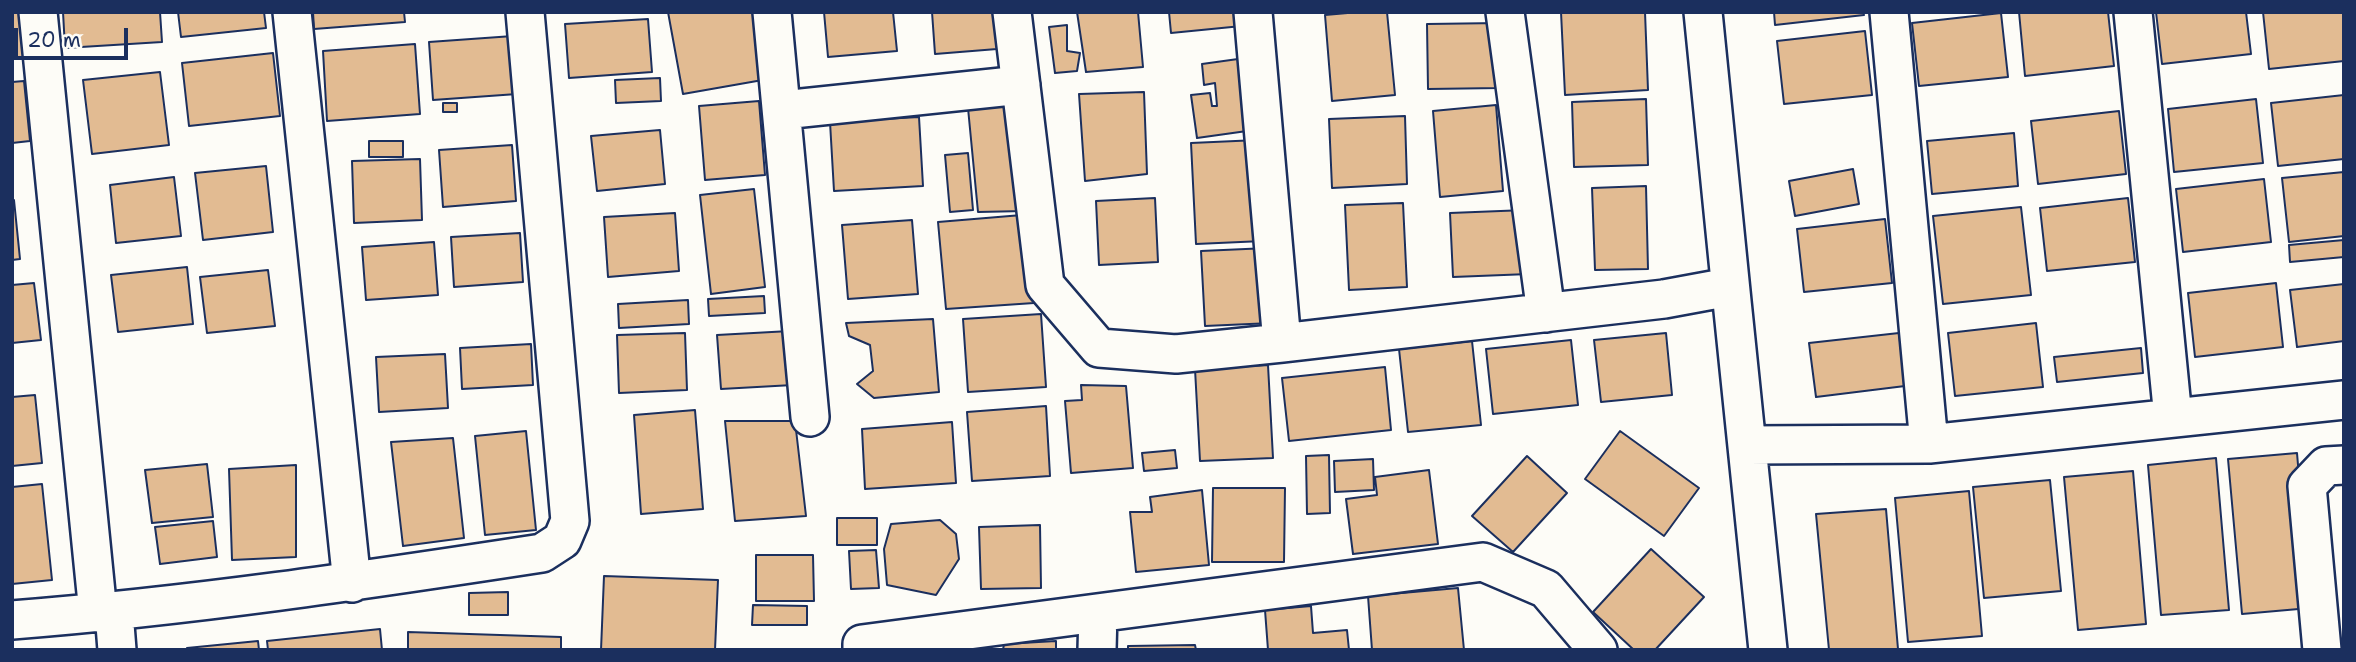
<!DOCTYPE html>
<html>
<head>
<meta charset="utf-8">
<style>
	body { margin:0 }
	#map { position:relative; width:2356px; height:662px; overflow:hidden; background:#fdfcf7; font-family:"Shantell Sans",sans-serif }
	canvas { display:block }
	.frame { position:absolute; inset:0; border:14px solid #1b2f5e; pointer-events:none }
	.scale { position:absolute; left:14px; top:28px; width:114px; height:32px; box-sizing:border-box; border:4px solid #1b2f5e; border-top:0; padding-left:9px; font-size:21px; line-height:24px; white-space:nowrap; color:#1b2f5e; -webkit-text-stroke:5px #fdfcf7; paint-order:stroke }
</style>
</head>
<body>
<div id="map">
<canvas width="2356" height="662"></canvas>
<div class="frame"></div>
<div class="scale">20 m</div>
</div>
<script>
const g = document.querySelector('canvas').getContext('2d');
g.lineJoin = 'round';
function paint(path, color) {
  g.fillStyle = color;
  g.fill(path, 'evenodd');
}
function trace(path, color, width, dash) {
  g.strokeStyle = color;
  g.lineWidth = width;
  g.lineCap = dash ? 'butt' : 'round';
  g.setLineDash(dash || []);
  g.stroke(path);
}
const building = new Path2D(`
	M12,12h7l5,45 -12,1z
	M63,12h97l2,30 -97,6z
	M178,12h86l2,16 -85,9z
	M313,12h91l1,10 -91,7z
	M668,12h94l12,66 -91,16z
	M824,12h69l4,39 -69,6z
	M932,12h62l3,37 -62,5z
	M1077,12h61l5,55 -57,5z
	M1169,12h81l2,13 -81,8z
	M1359,12h28l8,83 -63,6 -7,-86z
	M1561,12h84l3,78 -83,5z
	M1774,12h89l1,3 -89,10z
	M2019,12h89l6,54 -89,10z
	M2156,12h90l5,42 -89,10z
	M2263,12h81v49l-75,8z
	M2001,13l7,64 -89,9 -7,-63z
	M648,19l4,53 -83,6 -4,-54z
	M1500,23v65l-72,1 -1,-65z
	M1067,25v26l13,2 -3,18 -22,2 -6,-46z
	M1865,31l7,64 -88,9 -7,-63z
	M513,36l4,58 -84,6 -4,-58z
	M415,44l5,70 -93,7 -4,-70z
	M273,53l7,63 -91,10 -7,-63z
	M1238,59l9,72 -50,7 -6,-43 19,-2 2,13h5l-2,-23 -11,2 -2,-21z
	M160,72l9,73 -77,9 -9,-74z
	M660,78l1,23 -45,2 -1,-23z
	M24,81l6,60 -18,2v-61z
	M1144,92l3,82 -62,7 -6,-87z
	M2344,95v64l-66,7 -7,-63z
	M1646,99l2,66 -74,2 -2,-65z
	M2256,99l7,64 -89,9 -6,-63z
	M759,101l6,74 -60,5 -6,-74z
	M443,103h14v9h-14z
	M1496,105l7,86 -63,6 -7,-86z
	M1021,106l3,105 -46,1 -10,-104z
	M2119,111l7,63 -88,10 -7,-63z
	M1405,116l2,68 -75,4 -3,-69z
	M919,117l4,69 -89,5 -4,-69z
	M660,130l5,54 -68,7 -6,-55z
	M2014,133l4,53 -86,8 -5,-53z
	M1258,140l5,101 -67,3 -5,-101z
	M369,141h34v16h-34z
	M512,145l4,56 -73,6 -4,-57z
	M968,153l5,57 -23,2 -5,-57z
	M420,159l2,61 -68,3 -2,-62z
	M266,166l7,66 -70,8 -8,-67z
	M1853,169l6,35 -64,12 -6,-35z
	M2344,172v64l-55,6 -7,-64z
	M174,177l7,59 -65,7 -6,-58z
	M2264,179l7,63 -88,10 -7,-63z
	M1646,186l2,83 -53,1 -3,-82z
	M754,189l11,98 -54,7 -11,-99z
	M1155,198l3,64 -59,3 -3,-64z
	M2128,198l7,64 -88,9 -7,-63z
	M12,200h2l6,59 -8,1z
	M1403,203l4,84 -58,3 -4,-85z
	M2021,207l10,88 -88,9 -10,-88z
	M1526,210l3,64 -76,3 -3,-64z
	M675,213l4,58 -71,6 -4,-60z
	M1022,215l12,88 -88,6 -8,-87z
	M1885,219l7,64 -88,9 -7,-63z
	M912,220l6,74 -70,5 -6,-74z
	M520,233l3,49 -69,5 -3,-50z
	M2344,240v17l-54,5 -1,-17z
	M434,242l4,53 -72,5 -4,-53z
	M1268,248l4,75 -67,3 -4,-75z
	M187,267l6,57 -75,8 -7,-57z
	M268,270l7,56 -68,7 -7,-56z
	M34,283l7,57 -29,3v-58z
	M2276,283l7,64 -88,10 -7,-64z
	M2344,284v57l-47,6 -7,-57z
	M764,296l1,17 -56,3 -1,-17z
	M688,300l1,24 -70,4 -1,-24z
	M1041,314l5,73 -78,5 -5,-73z
	M933,319l6,73 -65,6 -17,-14 16,-13 -3,-26 -21,-9 -3,-13z
	M2036,323l7,64 -88,9 -7,-63z
	M790,331l3,54 -72,4 -4,-54z
	M685,333l2,57 -68,3 -2,-58z
	M1666,333l6,62 -71,7 -7,-62z
	M1899,333l6,53 -89,11 -7,-54z
	M1571,340l7,65 -85,9 -7,-65z
	M1472,341l9,84 -73,7 -9,-83z
	M531,344l2,41 -71,4 -2,-41z
	M2141,348l2,25 -86,9 -3,-25z
	M445,354l3,54 -69,4 -3,-55z
	M1268,365l5,93 -73,3 -5,-92z
	M1385,367l6,63 -102,11 -7,-63z
	M1081,385l45,1 7,82 -62,5 -6,-72 17,-1z
	M35,395l7,68 -30,3v-69z
	M1046,406l4,70 -78,5 -5,-69z
	M695,410l8,99 -62,5 -7,-99z
	M725,421h70l11,95 -71,5z
	M952,422l4,61 -91,6 -3,-60z
	M526,431l10,99 -51,5 -10,-99z
	M1620,431l79,57 -35,48 -79,-57z
	M453,438l11,100 -61,8 -12,-104z
	M1175,450l2,18 -33,3 -2,-18z
	M2297,453l13,155 -68,6 -14,-155z
	M1329,455l1,58 -23,1 -1,-58z
	M1527,456l40,37 -54,59 -41,-36z
	M2216,458l13,152 -68,5 -13,-150z
	M1373,459l1,31 -39,2 -1,-31z
	M207,464l6,53 -61,6 -7,-53z
	M296,465v92l-64,3 -3,-91z
	M1429,470l9,74 -85,10 -7,-55 31,-4 -2,-18z
	M2133,471l13,153 -68,6 -14,-153z
	M2050,480l11,111 -77,7 -11,-111z
	M42,484l10,96 -40,4v-97z
	M1213,488h72l-1,74h-72z
	M1202,490l7,75 -73,7 -6,-60h22l-2,-15z
	M1969,491l13,145 -74,6 -13,-144z
	M1886,509l12,140 -69,1 -13,-136z
	M837,518h40v27h-40z
	M940,520l16,14 3,25 -23,36 -49,-10 -3,-36 7,-25z
	M213,521l4,36 -57,7 -5,-37z
	M1040,525l1,63 -60,1 -2,-62z
	M1651,549l53,48 -49,53h-21l-41,-38z
	M876,550l3,38 -28,1 -2,-38z
	M756,555h57l1,46h-58z
	M604,576l114,4 -3,70h-114z
	M1458,588l6,62h-92l-4,-54z
	M508,592v23h-39v-22z
	M753,605l54,1v19h-55z
	M1311,606l2,27 34,-3 2,20h-81l-3,-40z
	M380,629l2,21h-114l-1,-9z
	M408,632l153,5v13h-153z
	M258,641l1,9h-72v-2z
	M1056,641v9h-53l1,-6z
	M1195,645l1,5h-68v-4z`);
paint(building, '#e2bb92');
trace(building, '#1b2f5e', 2);
const minor = new Path2D(`
	M38,12l60,601
	M292,12l60,571
	M772,12l38,405
	M1012,12l33,273 54,63 77,6 106,-11 382,-44 65,-12
	M1253,12l29,331
	M1505,12l41,301
	M1703,12c20,213 44,425 65,638
	M1889,12l40,432
	M2133,12l40,406
	M783,110l238,-25
	M1748,445l181,-1 415,-44
	M114,612l3,38
	M12,620c178,-14 354,-40 530,-67l20,-13 8,-19 -45,-509
	M862,650v-6l621,-82 63,27 52,61
	M1097,650l1,-37
	M2322,650l-15,-164 19,-20 18,-1`);
trace(minor, '#1b2f5e', 42);
trace(minor, '#fdfcf7', 37);
</script>
</body>
</html>
